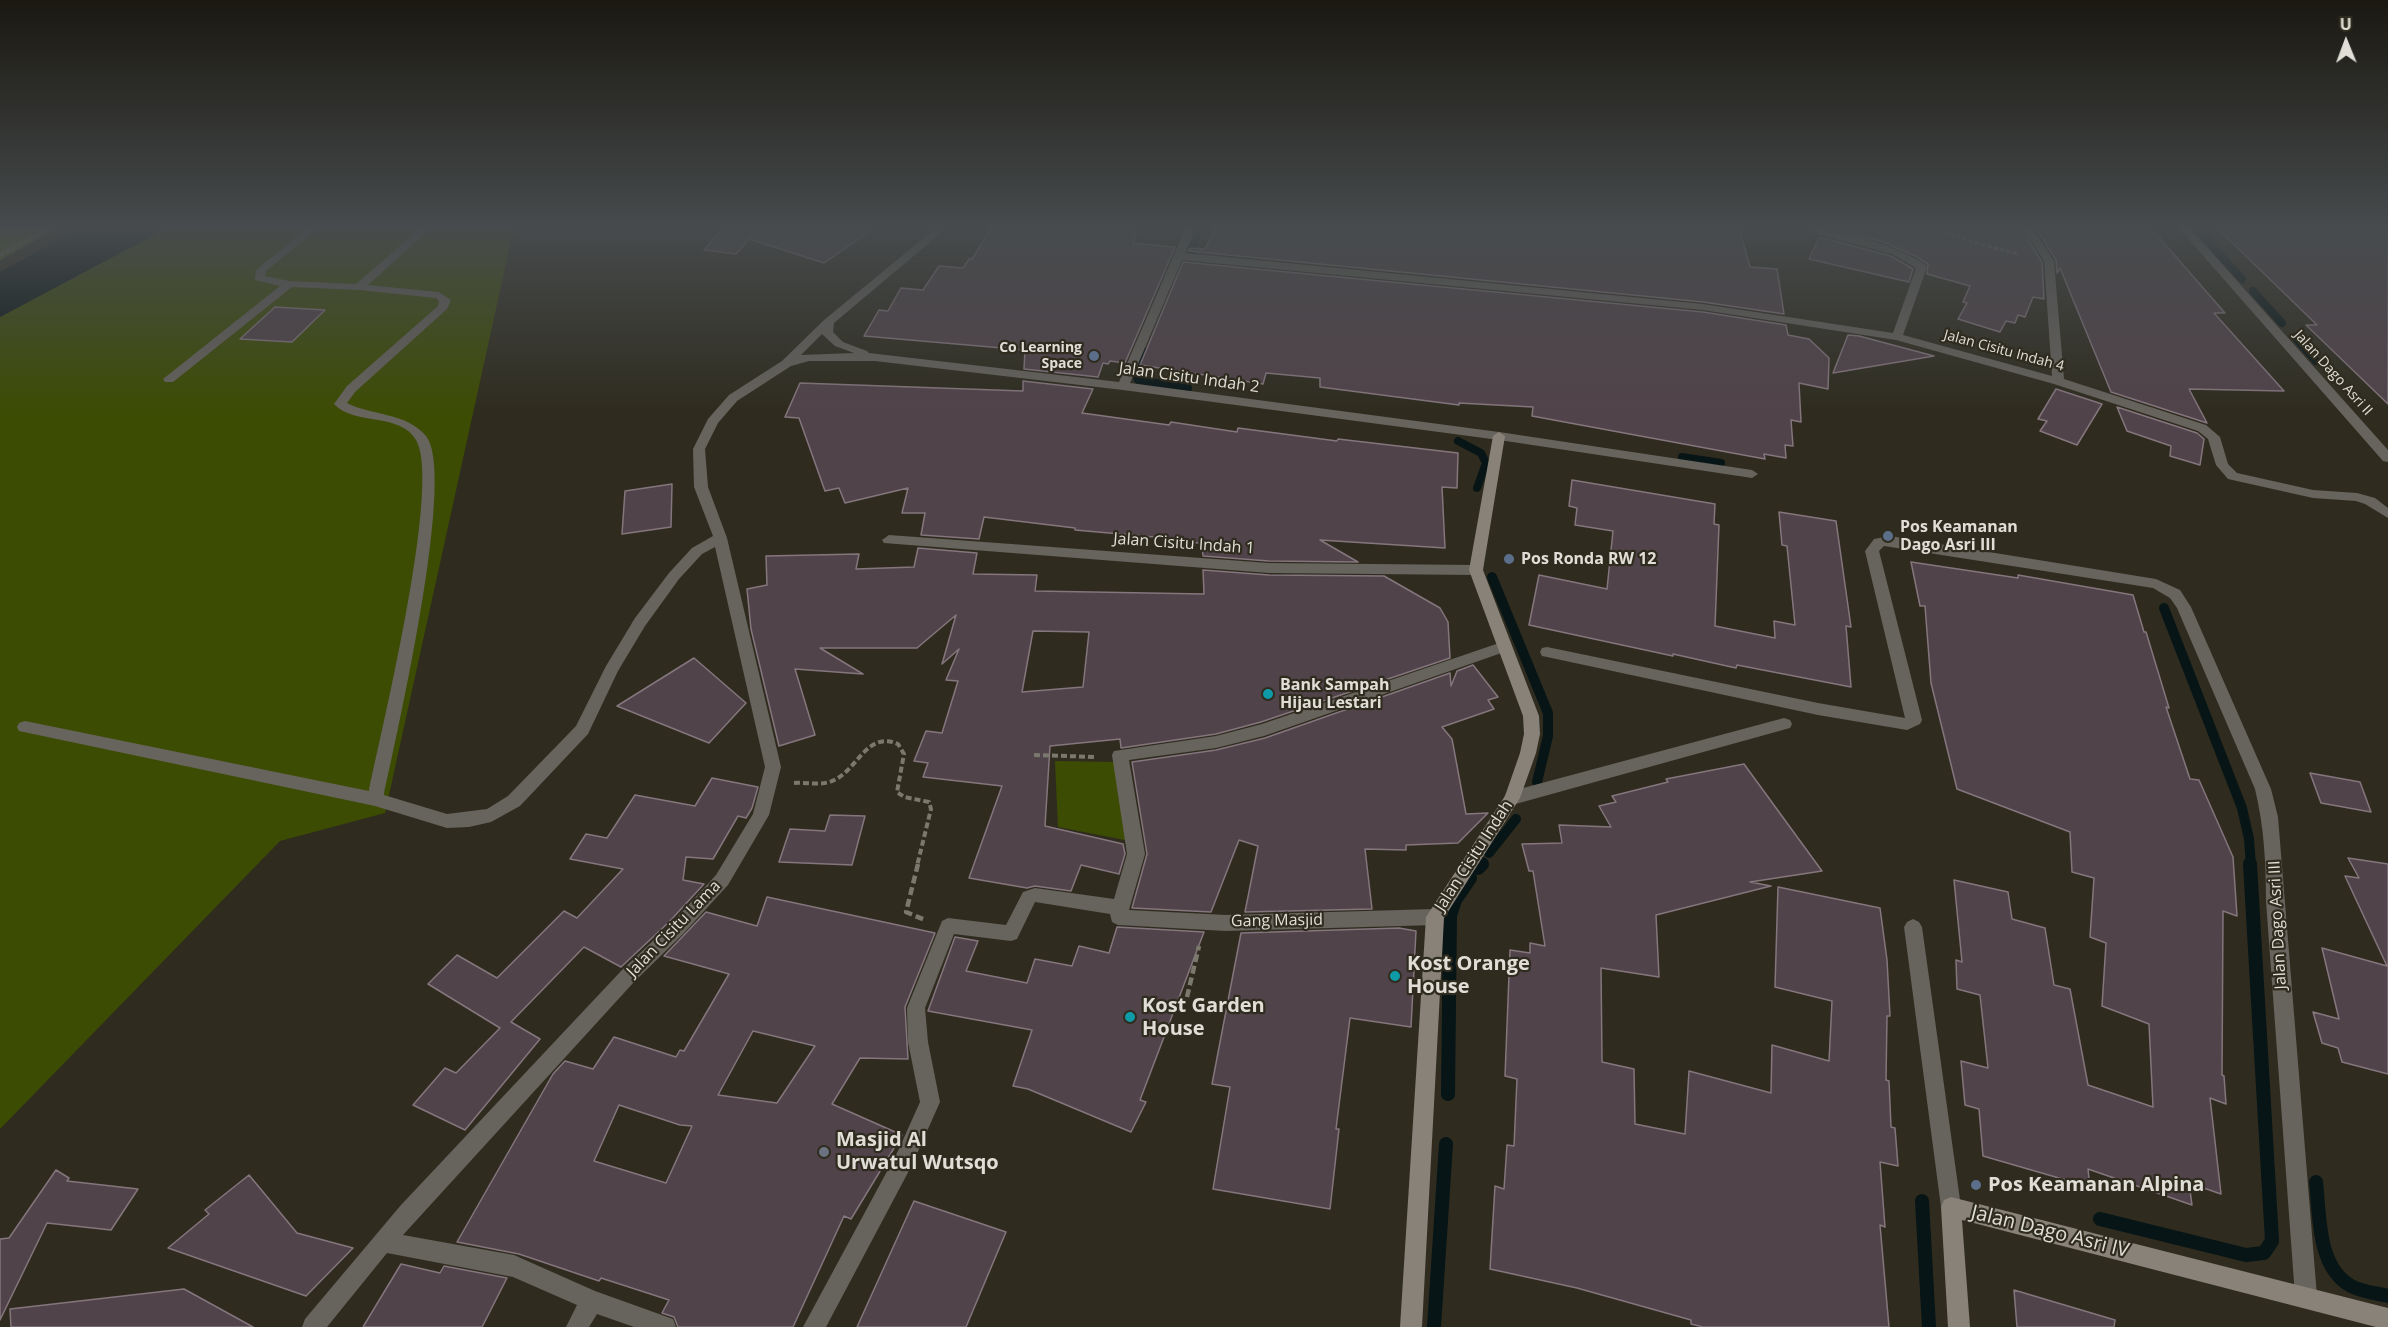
<!DOCTYPE html>
<html>
<head>
<meta charset="utf-8">
<style>
	body { margin:0 }
	#map { position:relative; width:2388px; height:1327px; overflow:hidden; background:#2f2c1f; font-family:"Open Sans",sans-serif }
	canvas { display:block }
	.north { position:absolute; left:2316px; top:12px; width:60px; height:60px; -webkit-text-stroke:4px #2f2c1f; paint-order:stroke; rotate:359deg; font-size:16px; font-weight:700; line-height:24px; text-align:center; color:#e0ded6 }
	.north::after { content:''; display:block; margin:auto; width:21px; height:27px; background:#e0ded6; clip-path:polygon(50% 0,100% 100%,50% 72%,0 100%) }
</style>
</head>
<body>
<div id="map">
<canvas width="2388" height="1327"></canvas>
<div class="north">U</div>
</div>
<script>
const g = document.querySelector('canvas').getContext('2d');
g.lineJoin = 'round';
function paint(path, color) {
  g.fillStyle = color;
  g.fill(path, 'evenodd');
}
function trace(path, color, width, dash) {
  g.strokeStyle = color;
  g.lineWidth = width;
  g.lineCap = dash ? 'butt' : 'round';
  g.setLineDash(dash || []);
  g.stroke(path);
}
function label(font, color, halo, rows, align = 'center') {
  g.font = font + ' "Open Sans",sans-serif';
  g.lineWidth = 4.5;
  g.setLineDash([]);
  g.textBaseline = 'middle';
  g.strokeStyle = halo;
  g.fillStyle = color;
  for (const [text, x, y, turn = 0] of rows) {
    g.save();
    g.translate(x, y);
    g.rotate((+turn || 0) * Math.PI / 180);
    g.textAlign = isNaN(turn) ? turn : align;
    if (halo) g.strokeText(text, 0, 0);
    g.fillText(text, 0, 0);
    g.restore();
  }
}
paint(new Path2D(`
	M169,227h345l-129,586 -105,28 -280,288v-812z
	M1055,761l60,1 15,79 -72,-14z`), '#3d4c03');
paint(new Path2D(`
	M0,227h60l-60,33z`), '#596a23');
paint(new Path2D(`
	M81,227h88l-169,90v-45z`), '#071516');
trace(new Path2D(`
	M2033,227l8,11
	M2195,227l47,52
	M1190,255l10,-28
	M2253,291l29,32
	M2295,337l21,24
	M1146,352l-10,22 2,6 50,8
	M1458,441l23,12 5,10 -9,25
	M1682,457l39,6`), '#071516', 8);
trace(new Path2D(`
	M1492,577l56,136v23l-11,46
	M2164,608l78,200 7,31 2,27
	M1489,853l27,-34
	M1480,866l3,-3`), '#071516', 10);
trace(new Path2D(`
	M1478,868l4,-4
	M1448,1094l2,-179 5,-15 15,-22
	M2316,1182c4,34 1,85 35,104 11,6 25,7 37,10
	M1922,1201l7,126
	M2100,1219l146,36 18,-2 8,-12 -22,-377
	M1434,1327l12,-183`), '#071516', 14);
const building = new Path2D(`
	M724,227h152l-52,36 -75,-24 -13,15 -32,-4z
	M992,227l39,4 3,-4h104l-5,16 42,4 -50,116 -15,-2 -2,3 -5,-1 -5,14 -74,-8 1,-19 -161,-14 15,-26 9,1 13,-23 22,2 16,-24 24,2 6,-9h3z
	M1239,227h500l11,40 27,2 7,45 -81,-12 -515,-51 2,-3 15,1 10,-21 24,2z
	M1837,227h183l22,35 2,37 -11,-2 -8,20 -7,-2 -3,8 -9,-2 -6,11 -42,-13 9,-16 -4,-1 7,-16 -43,-12 1,-10 -13,-8 -32,-14 -46,-13z
	M2035,227h115l75,86h-11l70,78 -95,-2 18,34 -96,-31 -51,-124 -3,5 -1,-13z
	M2216,227h172v177l-82,-79h11z
	M1819,237l72,19 22,13 -4,13 -100,-23z
	M1183,262l520,50 83,13 2,10 21,4 20,19 -1,31 -29,-6 2,39 -10,-2 2,26 -8,-1 1,13 -22,-4 1,5 -233,-43 1,-9 -74,-4v2l-139,-18v-9l-54,-5 -3,11 -123,-19z
	M275,307l50,3 -33,32 -52,-3z
	M1848,335l11,1 75,20 -101,17z
	M1023,381l70,8 -11,24 87,12 2,-3 66,10 1,-4 99,13 1,-2 120,14 -1,35 -15,-1 3,61 -125,-8 38,22 -89,-1 -66,-5 -1,-13 -37,-1 1,-4 -91,-8v-2l-91,-11 -5,22 -58,-4 4,-22h-23l6,-25 -63,15 -6,-15 -14,3 -26,-73 -14,-1 15,-34 223,8z
	M2056,389l46,15 -25,41 -37,-14 7,-10 -9,-2z
	M2117,407l80,26 7,6 -4,26 -30,-9 1,-10 -44,-15z
	M1572,480l143,24 -1,20 5,1 -4,101 60,12 -1,-17 21,4 -8,-79 -5,-1 -3,-33 57,9 15,106 -5,-1 5,61 -114,-22 -1,3 -63,-14v2l-144,-31 10,-50 68,14 6,-58 -38,-6 2,-17 -8,-2z
	M672,484l-1,43 -49,7 3,-43z
	M918,548l59,5 -4,21 64,1 -2,16 169,3 -1,-24 66,5 115,1 56,32 8,14 2,36 -189,64 -45,12 -95,14 -1,-9 -70,7 -5,80 78,18 2,10 -6,20 -38,-9 -10,26 -36,-5 -8,2 -58,-10 33,-92 -79,-9 5,-14 -14,-2 12,-30 16,2 16,-52 -12,-1 13,-31 -17,15 14,-49 -39,33h-97l43,26 -68,-5 20,66 -36,11 -28,-117 -4,-40 20,-4 -1,-29 93,-2 -3,15 58,-2zM1033,631l56,1 -6,55 -61,5z
	M1911,562l107,16v-3l115,20 11,37h2l23,76 -3,-1 24,72 9,1 34,77 4,59 -14,-5 -1,164 2,1 2,28 -16,-6 11,96 -32,-11 3,22 -104,-36 2,18 -107,-31 -4,-47 -14,-4 -4,-44 27,7 -8,-73 -23,-6 -1,-29 6,2 -8,-82 54,12 4,27 33,9 9,57 16,4 18,96 65,22 -4,-83 -47,-18 4,-63 -16,-6 4,-59 -22,-6 -2,-40 -113,-43 -26,-106 -6,-77h-5z
	M694,658l52,45 -37,40 -92,-37z
	M1473,665l25,32 -10,3 6,9 -52,18 10,12 14,75 22,-1 -30,30 -52,2v5l-41,-1 7,60 -127,3 13,-66 -19,-6 -28,72 -79,-4 15,-54 -15,-92 84,-12 49,-12 185,-65 1,13 6,-15z
	M1744,764l78,107 -72,11 21,4 -115,29 3,62 -58,-9 1,94 32,7 1,55 50,10 4,-63 82,22 1,-48 57,16 3,-60 -57,-14 3,-100 102,21 7,52 3,56h-3l-1,64 3,1 2,46 4,1 3,38 -18,-4 5,65 -5,-2 9,102h-186l-12,-3v-4l-114,-32 -87,-19 5,-83 9,3 3,-44 7,1 3,-67 -12,-3 5,-126 20,3v-10l15,3 -12,-75h-4l-7,-27 40,-1 -3,-18 52,2 -12,-21 17,-4 -4,-6 56,-14 -2,-3z
	M2310,773l50,9 11,30 -50,-9z
	M712,778l46,9 -6,21 -6,10 -8,-2 -25,43 -27,-2 -3,23 21,4 -35,38 -48,45 -37,-20 -73,75 29,17 -75,91 -52,-25 32,-37 11,5 44,-45 -72,-44 29,-29 40,23 67,-67 13,7 46,-49 -53,-10 16,-25 21,4 28,-43 60,11z
	M830,815l35,1 -13,49 -73,-3 11,-33 35,2z
	M2348,858l40,6v210l-46,-12 -4,-14 -16,-5 -9,-31 26,7 -17,-71 65,18 -42,-90 14,2z
	M767,897l168,36 -30,74 3,52 -48,-1 -28,46 70,31 -51,84 -7,-3 -51,111h-115l-4,-10 -12,-4 7,-13 -68,-22 -2,3 -80,-27 -62,-12 96,-168 12,-13 28,8 21,-32 62,20 4,-7 4,1 45,-77 -65,-18 42,-44 51,14zM753,1031l62,15 -38,57 -59,-8zM619,1105l61,20 12,1 -26,57 -72,-22z
	M1117,927l87,5 -64,168 6,2 -15,30 -103,-43 -15,-3 19,-56 -104,-19 27,-74 23,4 -12,30 61,12 8,-24 37,7 7,-20 30,7z
	M1399,928l17,3 -5,96 -61,-9 -14,111h3l-9,80 -117,-20 17,-102 -18,-3 29,-151z
	M56,1170l13,8 -2,3 71,8 -27,41 -64,-7 -47,97v-81l9,-1z
	M249,1175l48,58 56,15 -47,48 -138,-48 41,-34 -4,-4z
	M914,1201l92,31 -40,95h-109z
	M401,1264l39,9 4,-7 63,12 -25,49h-119z
	M184,1289l69,38h-242l-1,-18z
	M2014,1290l101,30 -1,7h-97z`);
paint(building, '#51434a');
trace(building, '#85767e', 1.5);
trace(new Path2D(`
	M1932,227l51,18 36,9
	M0,255l51,-28`), '#7b796e', 3, [4.5, 2]);
trace(new Path2D(`
	M1034,755l62,2
	M794,783c12,-1 26,3 38,-2 25,-9 34,-51 66,-37l6,10 -7,38 7,5 25,5 2,7 -14,57`), '#7b796e', 4, [6, 3]);
trace(new Path2D(`
	M918,864l-12,48 19,8
	M1187,997l12,-51`), '#7b796e', 4.5, [8, 4]);
paint(new Path2D(`
	M309,227h11l-54,44 -1,5 24,5 67,3 65,-57h11l-64,58 71,7 12,8 -4,9 -92,83 -8,11c25,13 59,9 79,33 31,38 -30,302 -42,359l63,19 40,-5 21,-13 68,-70 30,-60 29,-48 34,-45 23,-25 21,-12 -19,-49 -1,-38 15,-30 21,-24 53,-34 42,-41 113,-93h11l-114,96 -1,9 10,10 24,9 2,2 250,29 67,-155h10l-11,26 518,51 190,29 23,-65 -24,-14 -76,-20 -16,-7c32,-1 99,19 126,38l1,2 -24,68 149,41 -8,-115 -22,-34h10l22,34 10,118 142,46 14,12 8,27 9,9 76,17 44,3 18,5 13,10v10l-23,-14 -9,-3 -43,-3 -85,-19 -12,-14 -8,-26 -10,-8 -144,-47 -158,-44 -193,-30 -521,-50 -52,123 369,49 253,38 6,4 -6,4 -253,-38 -376,-50 -248,-29h-66l-18,5 -54,35 -19,22 -13,26 3,38 19,51 54,229 -12,48 -41,70 -45,49 -49,48 -231,253 111,20 81,36 78,28 3,8h-42l-37,-13 -8,13h-23l11,-22 -64,-28 -126,-24 -60,74h-25l3,-8 96,-114 221,-235 49,-46 45,-49 37,-61 12,-47 -50,-220 -13,7 -23,25 -34,47 -27,45 -30,63 -68,72 -29,16 -22,5 -22,1 -72,-22 -356,-75 -2,-4 2,-4 6,-2 344,70c12,-59 73,-307 47,-351 -16,-28 -62,-14 -82,-36l13,-18 91,-80 1,-5 -3,-3 -77,-8 -67,-3 -119,95h-8l-2,-3 117,-93 -25,-6 1,-10zM822,334l13,12 19,7 -53,2z
	M2178,227h11l199,223v12l-5,-1z
	M889,535l380,28 207,2 7,5 -7,5 -207,-2 -385,-30 -2,-3z
	M1890,536l266,43 24,11 11,17 80,182 7,28 39,479 -3,8 -8,3 -8,-3 -3,-8 -29,-395c0,-38 -2,-75 -11,-112l-78,-181 -7,-10 -17,-10 -269,-42 -5,5 43,169 -2,4 -13,6 -89,-15 -271,-58 -5,-1 -2,-4 2,-4 5,-1 271,56 87,15 -40,-167 9,-12z
	M1505,641l7,5 -2,4 -246,86 -48,12 -87,12 16,94 -16,56 97,5 209,-6 6,3 3,5 -3,5 -6,3 -209,6 -108,-6 -6,-3 -2,-8 -75,-12 -18,37 -6,2 -57,-7 -29,74 3,34 12,60 -28,63 -86,162h-23l95,-176 22,-49 -12,-60 -1,-34 35,-87 6,-3 58,7 17,-33 12,-4 79,11 13,-45 -15,-99 2,-4 102,-15 46,-12z
	M1784,718l6,2 2,4 -2,4 -278,77 -6,-2 -2,-5 2,-5 6,-2z
	M1913,919l6,3 3,5 39,280 -3,7 -7,3 -7,-3 -3,-7 -37,-280 3,-5z`), '#67635d');
paint(new Path2D(`
	M1499,432l6,4 -22,134 56,146 1,18 -4,19 -16,45 -76,120 -22,409h-22l26,-410 79,-121 15,-43 4,-19 -1,-18 -54,-146 24,-134z
	M1951,1197l437,111v19h-12l-414,-107 8,107h-22l-7,-120 3,-7z`), '#888279');
const sky = g.createLinearGradient(0, 0, 0, 413);
sky.addColorStop(0, '#1a1811');
sky.addColorStop(0.55, '#474b4d');
sky.addColorStop(1, '#474b4d00');
g.fillStyle = sky;
g.fillRect(0, 0, 2388, 413);
for (const [x, y, r, color] of [
	[1094,356,6,"#5c6f8a"],
	[1888,536,6,"#5c6f8a"],
	[1509,559,6,"#5c6f8a"],
	[1268,694,6,"#0f9aa8"],
	[1395,976,6,"#0f9aa8"],
	[1130,1017,6,"#0f9aa8"],
	[824,1152,6,"#6b7280"],
	[1976,1185,6,"#5c6f8a"]
]) {
  const dot = new Path2D();
  dot.arc(x, y, r, 0, 2 * Math.PI);
  g.fillStyle = color;
  g.fill(dot);
  trace(dot, '#2f2c1f', 2);
}
label('bold 14px', '#e0ded6', '#2f2c1f', [
	["Co Learning",1082,348],
	["Space",1082,364]
], 'right');
label('14px', '#e0ded6', '#2f2c1f', [
	["Jalan Cisitu Indah 4",2004,351,15],
	["Jalan Dago Asri II",2333,373,48]
]);
label('16px', '#e0ded6', '#2f2c1f', [
	["Jalan Cisitu Indah 2",1189,378,8],
	["Jalan Cisitu Indah 1",1184,544,4],
	["Jalan Cisitu Indah",1474,856,-57],
	["Gang Masjid",1277,921,-1],
	["Jalan Dago Asri III",2278,925,-93],
	["Jalan Cisitu Lama",674,929,-46]
]);
label('bold 16px', '#e0ded6', '#2f2c1f', [
	["Pos Keamanan",1900,527],
	["Dago Asri III",1900,545],
	["Pos Ronda RW 12",1521,559],
	["Bank Sampah",1280,685],
	["Hijau Lestari",1280,703]
], 'left');
label('bold 20px', '#e0ded6', '#2f2c1f', [
	["Kost Orange",1407,964],
	["House",1407,987],
	["Kost Garden",1142,1006],
	["House",1142,1029],
	["Masjid Al",836,1140],
	["Urwatul Wutsqo",836,1163],
	["Pos Keamanan Alpina",1988,1185]
], 'left');
label('20px', '#e0ded6', '#2f2c1f', [
	["Jalan Dago Asri IV",2050,1232,14]
]);
</script>
</body>
</html>
